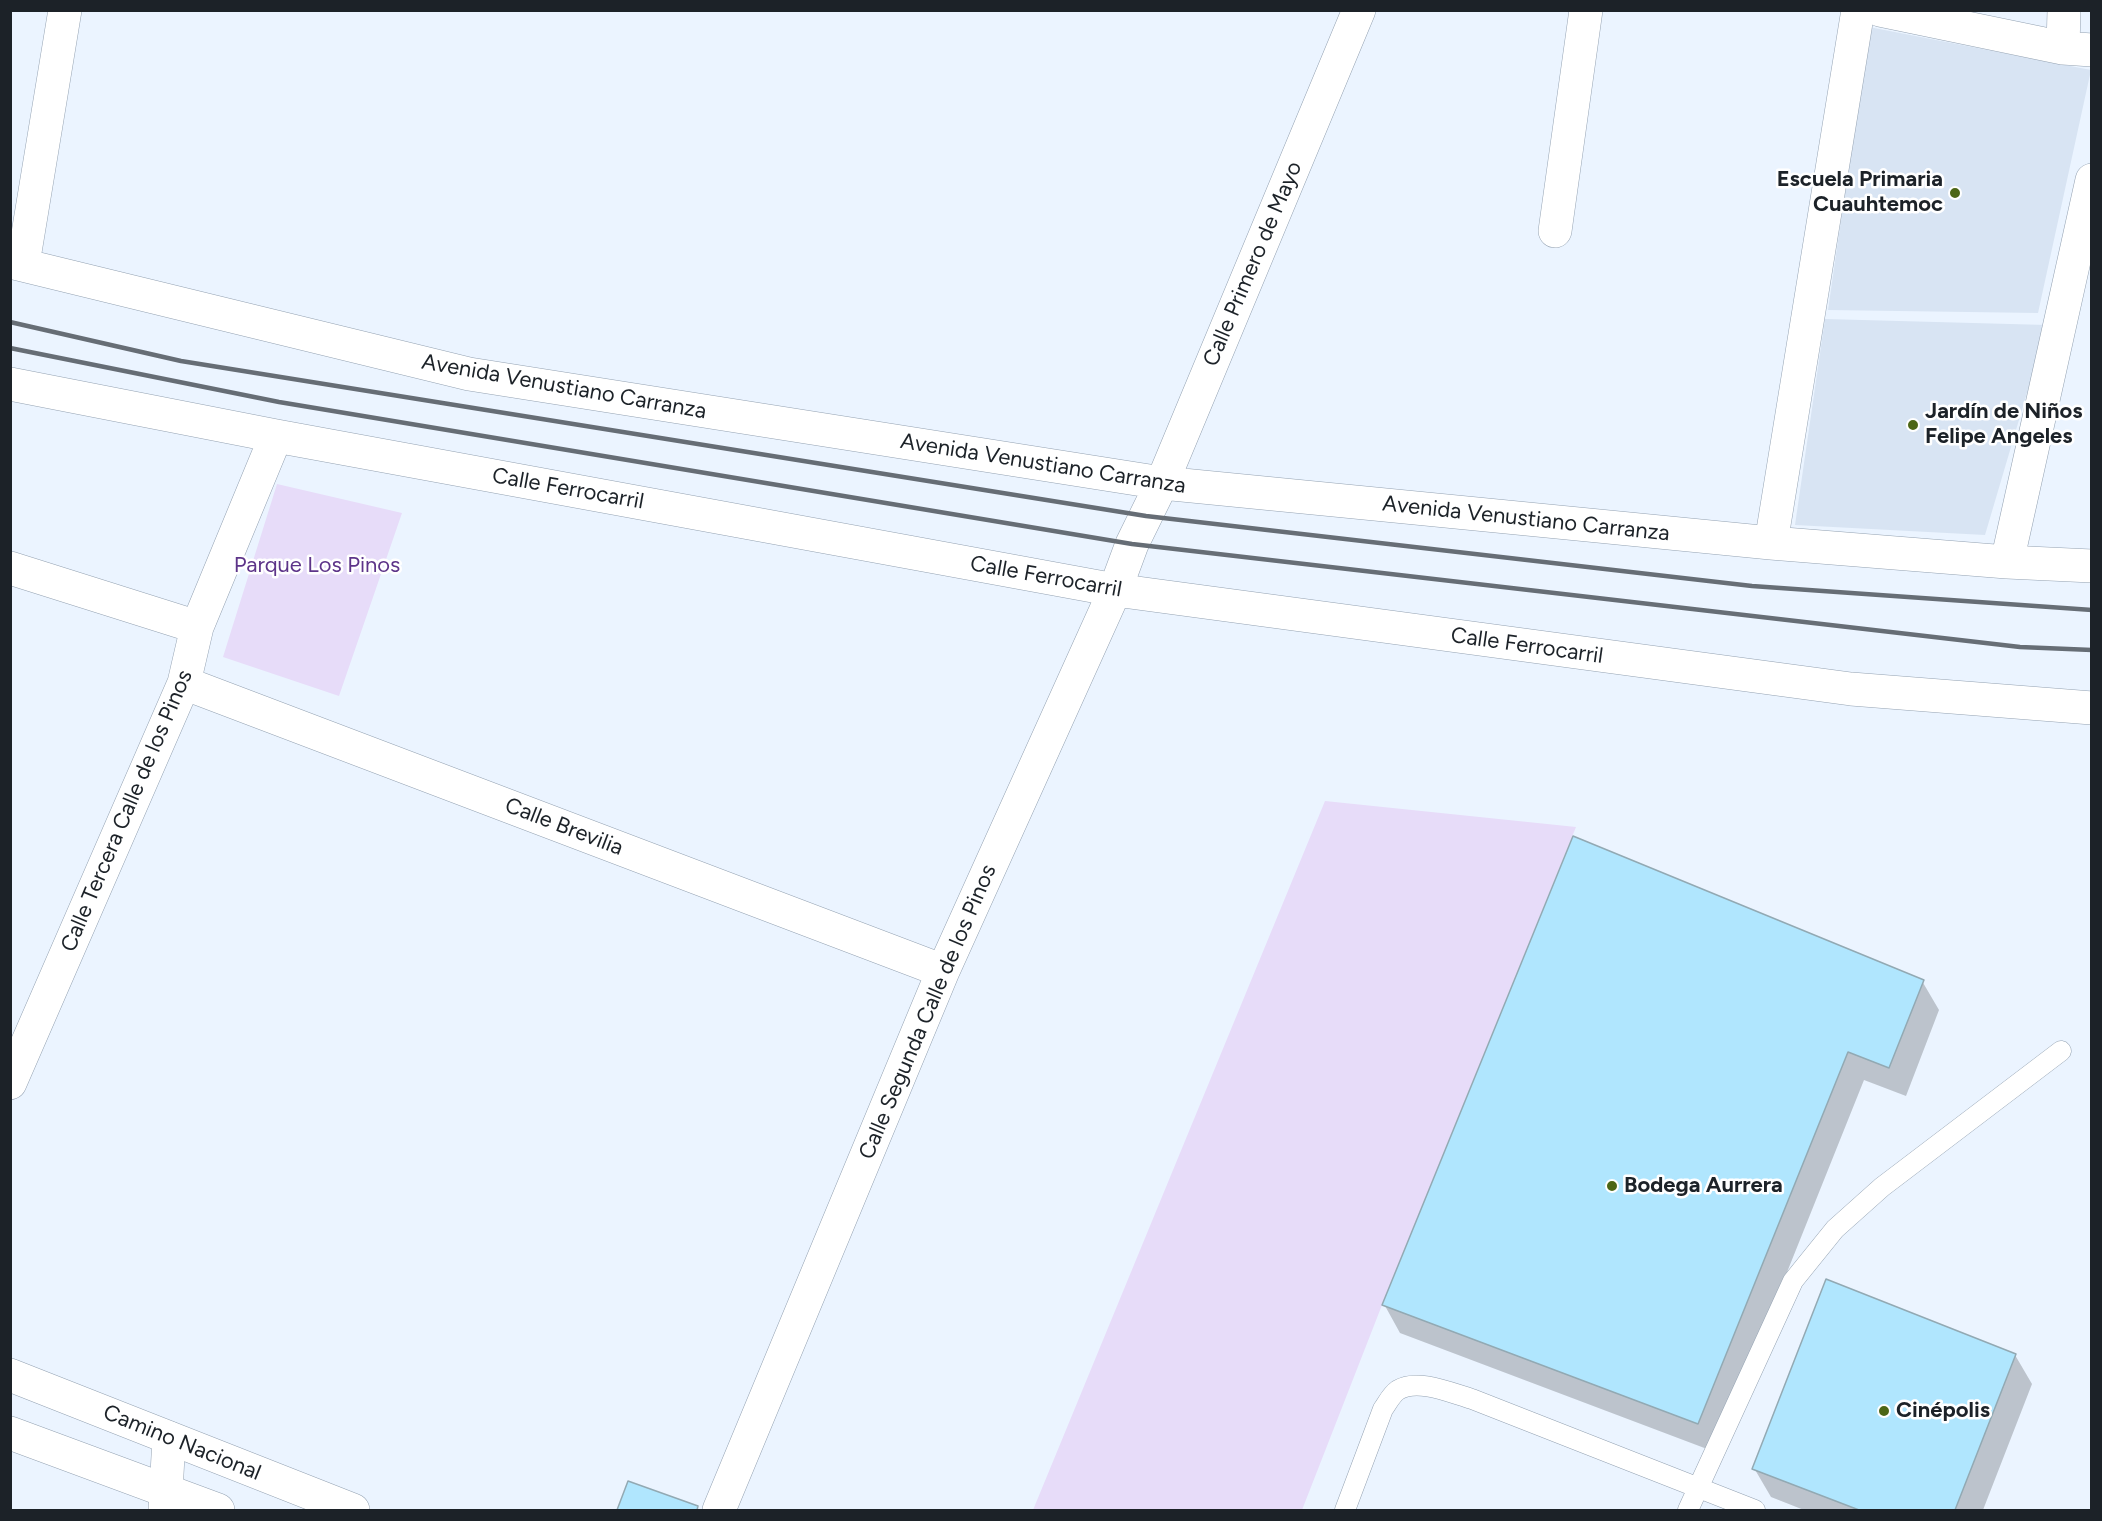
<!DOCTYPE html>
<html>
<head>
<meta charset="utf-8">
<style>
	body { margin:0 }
	#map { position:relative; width:2102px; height:1521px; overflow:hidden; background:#ebf4ff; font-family:Figtree,sans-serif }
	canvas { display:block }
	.frame { position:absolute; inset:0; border:12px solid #1c2228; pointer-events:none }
</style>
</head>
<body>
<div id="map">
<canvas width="2102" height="1521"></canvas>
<div class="frame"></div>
</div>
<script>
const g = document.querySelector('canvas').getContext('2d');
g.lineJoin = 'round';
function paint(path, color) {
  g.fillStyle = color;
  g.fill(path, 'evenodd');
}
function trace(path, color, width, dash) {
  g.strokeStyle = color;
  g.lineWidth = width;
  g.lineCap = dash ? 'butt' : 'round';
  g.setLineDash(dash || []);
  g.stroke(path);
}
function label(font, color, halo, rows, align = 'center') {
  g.font = font + ' Figtree,sans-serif';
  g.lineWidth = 5;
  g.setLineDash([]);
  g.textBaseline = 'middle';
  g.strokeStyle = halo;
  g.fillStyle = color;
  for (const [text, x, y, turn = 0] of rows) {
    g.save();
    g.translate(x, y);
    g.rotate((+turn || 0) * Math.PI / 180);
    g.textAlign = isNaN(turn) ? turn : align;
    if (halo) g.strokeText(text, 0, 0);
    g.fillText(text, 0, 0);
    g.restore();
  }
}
paint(new Path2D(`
	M1869,27l222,43 -53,243 -210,-3z
	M1825,319l222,6 -62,210 -190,-10z`), '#d8e4f3');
paint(new Path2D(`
	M277,484l125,29 -63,183 -116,-39z
	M1325,801l251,26 -194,478 -80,205h-269z`), '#e7dcf9');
paint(new Path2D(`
	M1922,981l17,29 -33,86 -42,-16 -149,372 -315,-119 -16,-29z
	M2015,1355l17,29 -49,126h-179l-33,-13 -17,-29z
	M629,1482l68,25 2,3h-80z`), '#0003');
const building = new Path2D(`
	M1573,836l351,144 -35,88 -41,-16 -150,372 -316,-119z
	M1826,1279l190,75 -61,156h-96l-107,-41z
	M628,1481l70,25 -1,4h-80z`);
paint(building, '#b0e6fe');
trace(building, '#92a9b3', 1.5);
const service = new Path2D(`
	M1345,1510l38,-101c5,-7 8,-14 15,-19 20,-12 53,3 74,9l283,111
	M1688,1510l105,-229 42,-52 47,-42 179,-136`);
const minor = new Path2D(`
	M1880,10l183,38 29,2
	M2063,48l1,-38
	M1555,231l31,-221
	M10,262l459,112 693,109 609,60 236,19 85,4
	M23,264l42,-254
	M10,384l266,52 839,154 736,99 241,19
	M1771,543l87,-533
	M2007,562l85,-382
	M10,568l187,59
	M184,683l759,288
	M10,1083l174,-400 13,-56 79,-191
	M165,1510l4,-72
	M719,1510l224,-539 172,-381 17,-46 30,-61 197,-473`);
const primary = new Path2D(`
	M10,1375l343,135
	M10,1433l208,77`);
trace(service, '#94a2b2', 21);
trace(minor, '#94a2b2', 34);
trace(primary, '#94a2b2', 34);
trace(service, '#fff', 20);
trace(minor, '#fff', 33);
trace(primary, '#fff', 33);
trace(new Path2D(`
	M10,322l171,39 965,155 606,70 340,24
	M10,348l269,54 853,142 888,103 72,3`), '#666d75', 4.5);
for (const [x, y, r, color] of [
	[1955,193,6,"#4c6616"],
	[1913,425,6,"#4c6616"],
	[1612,1186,6,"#4c6616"],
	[1884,1411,6,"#4c6616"]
]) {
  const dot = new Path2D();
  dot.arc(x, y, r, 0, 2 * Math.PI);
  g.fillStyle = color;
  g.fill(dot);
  trace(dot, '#fff', 2);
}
label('bold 22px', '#1c2228', '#fff', [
	["Escuela Primaria",1943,180,"right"],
	["Cuauhtemoc",1943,205,"right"],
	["Jardín de Niños",1925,412],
	["Felipe Angeles",1925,437],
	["Bodega Aurrera",1624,1186],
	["Cinépolis",1896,1411]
], 'left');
label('22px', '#1c2228', '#fff', [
	["Calle Primero de Mayo",1253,264,-67],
	["Avenida Venustiano Carranza",564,387,10],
	["Avenida Venustiano Carranza",1043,464,9],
	["Calle Ferrocarril",568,489,10],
	["Avenida Venustiano Carranza",1526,519,6],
	["Calle Ferrocarril",1046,577,10],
	["Calle Ferrocarril",1527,646,8],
	["Calle Tercera Calle de los Pinos",127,811,-67],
	["Calle Brevilia",564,827,21],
	["Calle Segunda Calle de los Pinos",928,1012,-67],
	["Camino Nacional",182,1443,22]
]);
label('22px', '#5d3489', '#fff', [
	["Parque Los Pinos",317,566]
]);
</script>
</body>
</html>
